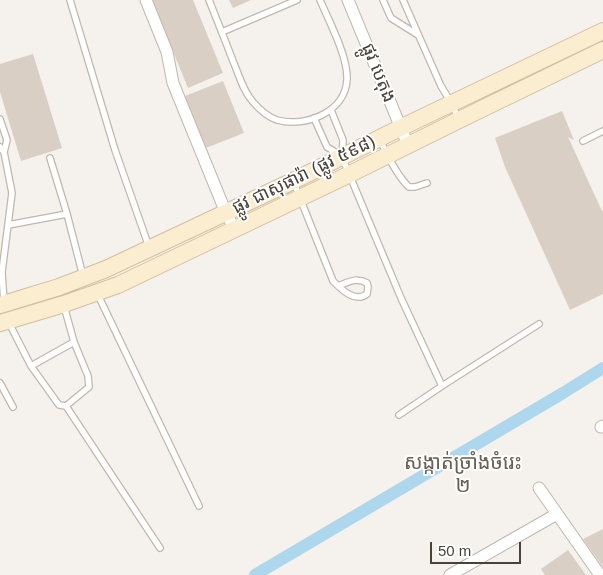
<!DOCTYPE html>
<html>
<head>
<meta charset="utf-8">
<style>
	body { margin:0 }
	#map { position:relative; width:603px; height:575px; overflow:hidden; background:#f5f1ec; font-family:Arial,sans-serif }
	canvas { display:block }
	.scale { position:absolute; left:430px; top:542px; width:91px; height:22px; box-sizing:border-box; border:2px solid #49423a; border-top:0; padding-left:6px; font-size:15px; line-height:18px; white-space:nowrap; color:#49423a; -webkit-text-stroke:4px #fff; paint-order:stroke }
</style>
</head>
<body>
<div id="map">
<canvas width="603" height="575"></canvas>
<div class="scale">50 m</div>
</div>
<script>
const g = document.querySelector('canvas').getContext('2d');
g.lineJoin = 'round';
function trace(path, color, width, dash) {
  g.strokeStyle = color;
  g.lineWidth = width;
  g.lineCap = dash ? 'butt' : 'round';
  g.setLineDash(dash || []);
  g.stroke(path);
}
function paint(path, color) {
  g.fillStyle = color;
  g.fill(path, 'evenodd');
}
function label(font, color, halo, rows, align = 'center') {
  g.font = font + ' Arial,"Noto Sans Khmer",sans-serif';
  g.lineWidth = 4;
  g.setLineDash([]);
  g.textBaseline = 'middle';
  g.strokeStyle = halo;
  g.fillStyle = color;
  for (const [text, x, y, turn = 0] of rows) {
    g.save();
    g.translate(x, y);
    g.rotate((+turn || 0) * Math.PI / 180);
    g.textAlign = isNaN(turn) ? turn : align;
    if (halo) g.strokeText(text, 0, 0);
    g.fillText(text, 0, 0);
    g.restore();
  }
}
trace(new Path2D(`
	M255,575l308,-182 40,-25`), '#add7ed', 12);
paint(new Path2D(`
	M152,0h41l30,73 -35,15z
	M229,0h22l-18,8z
	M33,54l29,94 -41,13 -21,-69v-28z
	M223,81l21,52 -38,15 -21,-52z
	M562,111l12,29 -6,-3 34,74 1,-1v84l-33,16 -65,-143 -10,-29z
	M603,529v38l-20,-28z
	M568,550l18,25h-41l-4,-6z`), '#d9cfc5');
const service = new Path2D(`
	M70,0l45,150 34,97
	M209,0c8,20 16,40 24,61 6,14 10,30 20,41 6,7 15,15 24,18 28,8 69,-8 70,-41 1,-22 -18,-58 -27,-79
	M383,0l8,18 27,17
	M403,0l38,86 11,18 6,14
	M222,32l75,-32
	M331,110l12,30 -1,17 59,141 41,88
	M314,118l13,29 13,8
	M0,119l7,21 -3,12
	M380,140c7,15 17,36 29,47h6l12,-4
	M583,141l20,-10
	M0,147l4,5 8,41 -10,79 2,30
	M50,158l17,56 16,62
	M294,183l39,98c9,9 22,22 34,13l1,-7 -1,-4c-11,-6 -18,-1 -29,3
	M8,225l59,-11
	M98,295l101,211
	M9,323l22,43 28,39 7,1 94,142
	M31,366l43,-24 -10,-36
	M0,383l13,24
	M66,406l23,-19 -1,-11 -14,-34
	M399,415l43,-29 97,-62`);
const minor = new Path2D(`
	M146,0l21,52 6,31 53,130 9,17
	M348,0l60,145
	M601,427l2,-1
	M539,488l61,87
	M450,575l107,-61`);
const secondary = new Path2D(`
	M0,305l59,-18 47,-18 187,-88 107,-53 203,-97
	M0,323l64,-19 54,-19 232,-111 109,-54 144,-70`);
trace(service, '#c0b8ae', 8);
trace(minor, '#c0b8ae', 13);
trace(secondary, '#d1c09e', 18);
trace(service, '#fff', 5.5);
trace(minor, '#fff', 11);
trace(secondary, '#fbedcf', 16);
label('18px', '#49423a', '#fff', [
	["ផ្លូវ បេតុង",378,73,68],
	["ផ្លូវ ជាសុផារ៉ា (ផ្លូវ ៥៩៨)",304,175,-26]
]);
label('20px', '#6b5f51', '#fff', [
	["សង្កាត់ច្រាំងចំរេះ",463,463],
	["២",463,486]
]);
</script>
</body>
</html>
